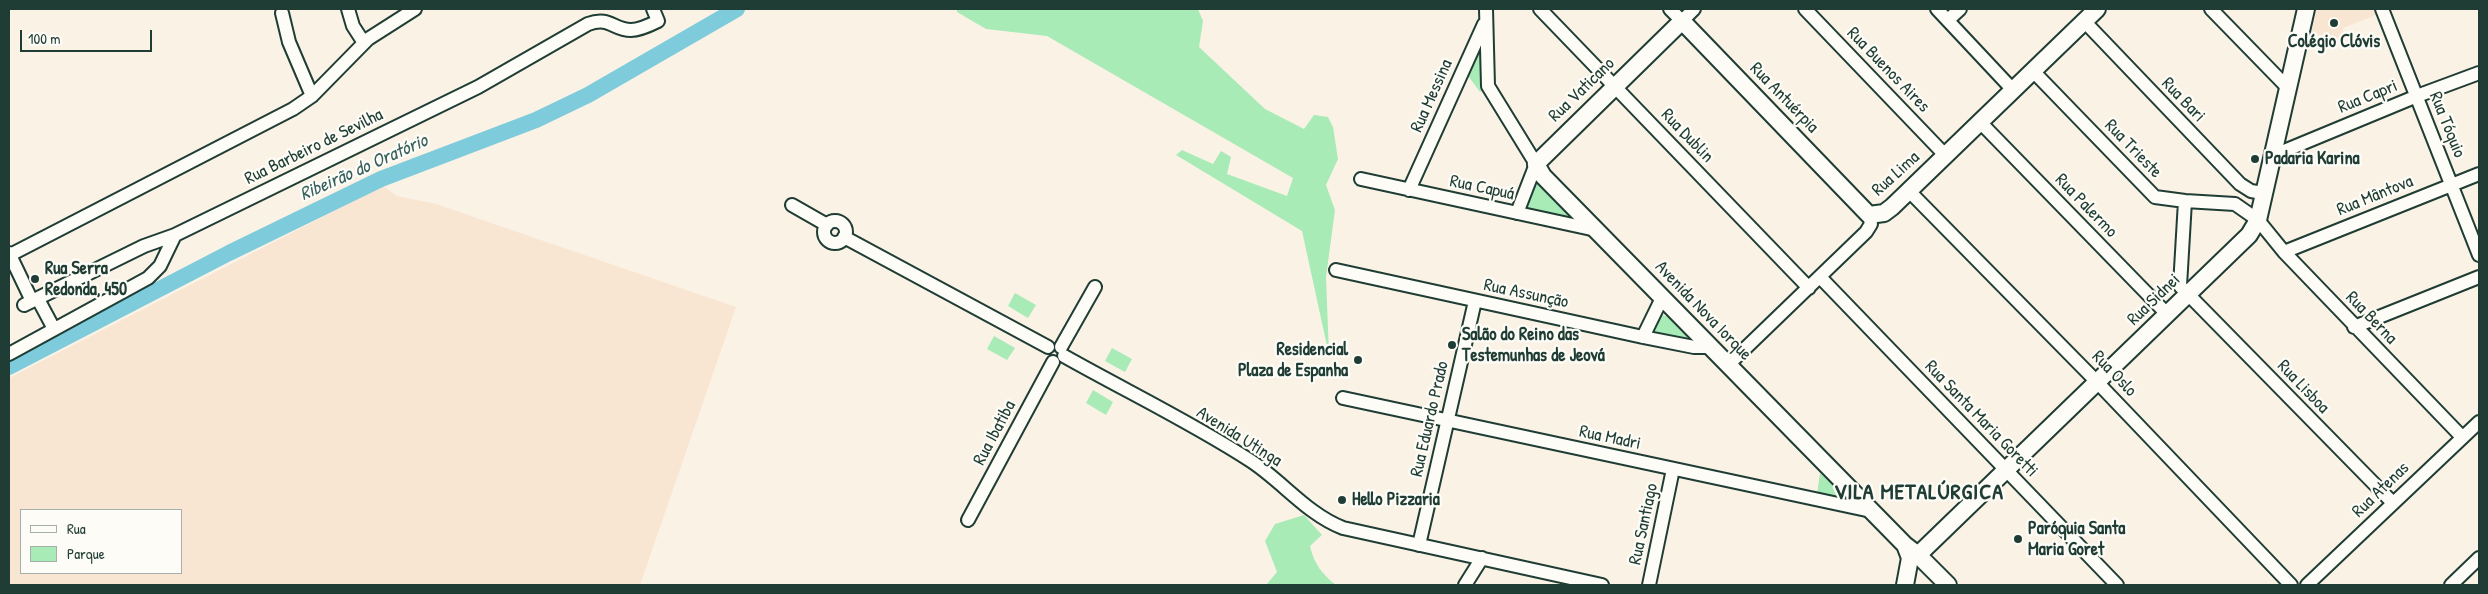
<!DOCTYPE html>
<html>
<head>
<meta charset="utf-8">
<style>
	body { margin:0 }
	#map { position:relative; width:2488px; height:594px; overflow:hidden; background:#fbf2e6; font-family:"Patrick Hand",sans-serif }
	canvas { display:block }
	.frame { position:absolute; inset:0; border:10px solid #1f3d34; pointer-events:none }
	.legend { position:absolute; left:20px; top:509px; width:162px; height:65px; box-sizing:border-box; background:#fdfcf7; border:1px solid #a4b0a9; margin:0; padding:6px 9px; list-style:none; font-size:15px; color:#1f3d34 }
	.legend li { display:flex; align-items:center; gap:10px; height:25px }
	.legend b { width:25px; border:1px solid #a4b0a9 }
	.scale { position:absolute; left:20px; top:30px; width:132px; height:22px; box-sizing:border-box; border:2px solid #1f3d34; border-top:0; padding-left:6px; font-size:15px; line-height:18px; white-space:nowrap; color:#1f3d34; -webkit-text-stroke:4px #fdfcf7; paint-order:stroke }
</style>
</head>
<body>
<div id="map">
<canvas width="2488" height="594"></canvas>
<div class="frame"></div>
<ul class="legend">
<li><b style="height:6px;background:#fdfcf7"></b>Rua</li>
<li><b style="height:14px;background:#a8ebb6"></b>Parque</li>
</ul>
<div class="scale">100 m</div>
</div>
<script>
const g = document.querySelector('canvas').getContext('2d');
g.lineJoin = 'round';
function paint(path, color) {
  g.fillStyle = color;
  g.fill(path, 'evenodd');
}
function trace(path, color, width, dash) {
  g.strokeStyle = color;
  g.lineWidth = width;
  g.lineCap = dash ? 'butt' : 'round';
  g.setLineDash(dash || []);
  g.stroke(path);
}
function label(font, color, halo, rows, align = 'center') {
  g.font = font + ' "Patrick Hand",sans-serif';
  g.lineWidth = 4.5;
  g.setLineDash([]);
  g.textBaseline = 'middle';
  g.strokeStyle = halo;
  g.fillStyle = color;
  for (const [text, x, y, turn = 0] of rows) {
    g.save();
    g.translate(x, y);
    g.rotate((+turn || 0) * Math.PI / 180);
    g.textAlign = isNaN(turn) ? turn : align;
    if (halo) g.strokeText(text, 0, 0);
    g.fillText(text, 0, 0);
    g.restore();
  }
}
paint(new Path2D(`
	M2317,9h56l3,6 -33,13 -1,12 -31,-7z
	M383,186l14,10 39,8 300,103 -96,278h-631v-207zM21,510h160v63h-160z`), '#f9e6d2');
paint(new Path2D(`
	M957,9h241l5,12 -4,26 66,62 39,20 10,-14 14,2 5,10 5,32 -12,26 9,25 -9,67 3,78 -27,-124 -126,-76 6,-5 31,14 8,-13 10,6 -4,17 60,22 6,-18 -246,-142 -61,-7 -29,-17z
	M1478,51l4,1 3,36 -5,4 -14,-19z
	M1535,182l32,31 1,5 -42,-7 -2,-4z
	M1015,293l21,12 -8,13 -20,-12z
	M1660,314l8,3 19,20v3l-35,-7 -1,-5z
	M994,336l21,12 -8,12 -20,-11z
	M1112,348l20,11 -7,13 -20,-11z
	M1093,390l20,12 -7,13 -20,-12z
	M1820,473l18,17 -1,7 -20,-3z
	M1304,515l18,20 -12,11c4,18 12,28 26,39h-70l11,-13 -12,-31 10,-17z`), '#a8ebb6');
trace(new Path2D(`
	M9,367l220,-114 152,-74 155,-59 52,-25 149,-86`), '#7dcbdb', 16);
const minor = new Path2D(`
	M348,9l5,17 11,17
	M1486,9l2,77 48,78 -19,49
	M1540,9l269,279
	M1670,9l12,12 12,-12
	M1805,9l141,147
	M1937,9l76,81
	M2211,9l77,79
	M2382,9l97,246
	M282,13l7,29 23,54
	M1948,20l12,-11
	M2084,21l156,163 11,7 12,2
	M2032,70l123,127 30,4 50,3 23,16 26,32 178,185
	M1980,122l187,192
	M2272,156l145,-60 62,-23
	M1361,179l235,51
	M1409,190l75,-166
	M1909,191l188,191 194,203
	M2185,201l-5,85 213,217
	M792,205l35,20
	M824 232a11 11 0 1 1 22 0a11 11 0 1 1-22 0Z
	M844,237l204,110
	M2284,252l195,-78
	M9,253l23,48
	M10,255l283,-146 19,-13 56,-57 47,-30
	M1336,270l307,67 51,10h16
	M1820,277l297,308
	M38,299l16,30
	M24,305l120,-59 31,-11
	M2354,327l125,-50
	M1643,337l19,-39
	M1061,347l34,-60
	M9,354l139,-76 12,-12 15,-31 303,-148 110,-63c22,-8 25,6 43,6 9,0 19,-5 27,-9l-5,-12
	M1064,356c62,35 127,66 187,105 32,21 56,53 92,67l259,57
	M1728,365l138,-133 5,-8 -2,-9
	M1343,398l528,113
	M968,520l85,-158
	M1419,545l56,-244
	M1465,585l17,-27
	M1649,585l24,-116
	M2307,585l172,-163
	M2451,585l28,-27`);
const major = new Path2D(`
	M1905,545l5,13 -5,27
	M1918,555l331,-320 9,-15 48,-211
	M1948,585l-30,-30 -13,-10 -362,-369 -7,-12 146,-143 187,194 15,-2 8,-6 205,-198`);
trace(minor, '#1f3d34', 16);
trace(major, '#1f3d34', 20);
trace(minor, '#fdfcf7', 12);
trace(major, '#fdfcf7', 16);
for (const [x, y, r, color] of [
	[2334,23,5,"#1f3d34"],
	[2255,159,5,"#1f3d34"],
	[35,279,5,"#1f3d34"],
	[1452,345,5,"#1f3d34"],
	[1358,360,5,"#1f3d34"],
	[1342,500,5,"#1f3d34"],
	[2018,539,5,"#1f3d34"]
]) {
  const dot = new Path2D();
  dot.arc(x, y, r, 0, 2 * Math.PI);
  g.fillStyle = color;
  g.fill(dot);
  trace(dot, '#fdfcf7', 2);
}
label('bold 18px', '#1f3d34', '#fdfcf7', [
	["Colégio Clóvis",2334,42,"center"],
	["Padaria Karina",2265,159],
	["Rua Serra",45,269],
	["Redonda, 450",45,290],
	["Salão do Reino das",1462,335],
	["Testemunhas de Jeová",1462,356],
	["Residencial",1348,350,"right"],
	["Plaza de Espanha",1348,371,"right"],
	["Hello Pizzaria",1352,500],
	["Paróquia Santa",2028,529],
	["Maria Goret",2028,550]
], 'left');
label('18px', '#1f3d34', '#fdfcf7', [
	["Rua Buenos Aires",1888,70,46],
	["Rua Vaticano",1582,90,-44],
	["Rua Messina",1432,96,-66],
	["Rua Capri",2368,97,-22],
	["Rua Antuérpia",1784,98,46],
	["Rua Bari",2183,100,46],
	["Rua Tóquio",2447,125,68],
	["Rua Dublin",1687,136,46],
	["Rua Barbeiro de Sevilha",314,147,-26],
	["Rua Trieste",2133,149,46],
	["Rua Lima",1896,174,-42],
	["Rua Capuá",1482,188,12],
	["Rua Mântova",2375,196,-22],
	["Rua Palermo",2086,206,46],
	["Rua Assunção",1526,294,12],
	["Rua Sidnei",2154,300,-44],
	["Avenida Nova Iorque",1703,311,46],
	["Rua Berna",2371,318,46],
	["Rua Oslo",2114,374,46],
	["Rua Lisboa",2303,387,46],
	["Rua Eduardo Prado",1430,419,-77],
	["Rua Santa Maria Goretti",1981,419,46],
	["Rua Ibatiba",995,433,-62],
	["Avenida Utinga",1239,437,32],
	["Rua Madri",1610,438,12],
	["Rua Atenas",2381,490,-44],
	["Rua Santiago",1644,524,-78]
]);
label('italic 19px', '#36605e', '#fdfcf7', [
	["Ribeirão do Oratório",364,168,-24]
]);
g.letterSpacing = '1px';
label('bold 22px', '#1f3d34', '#fdfcf7', [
	["VILA METALÚRGICA",1919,493]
]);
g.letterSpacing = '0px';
</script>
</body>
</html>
